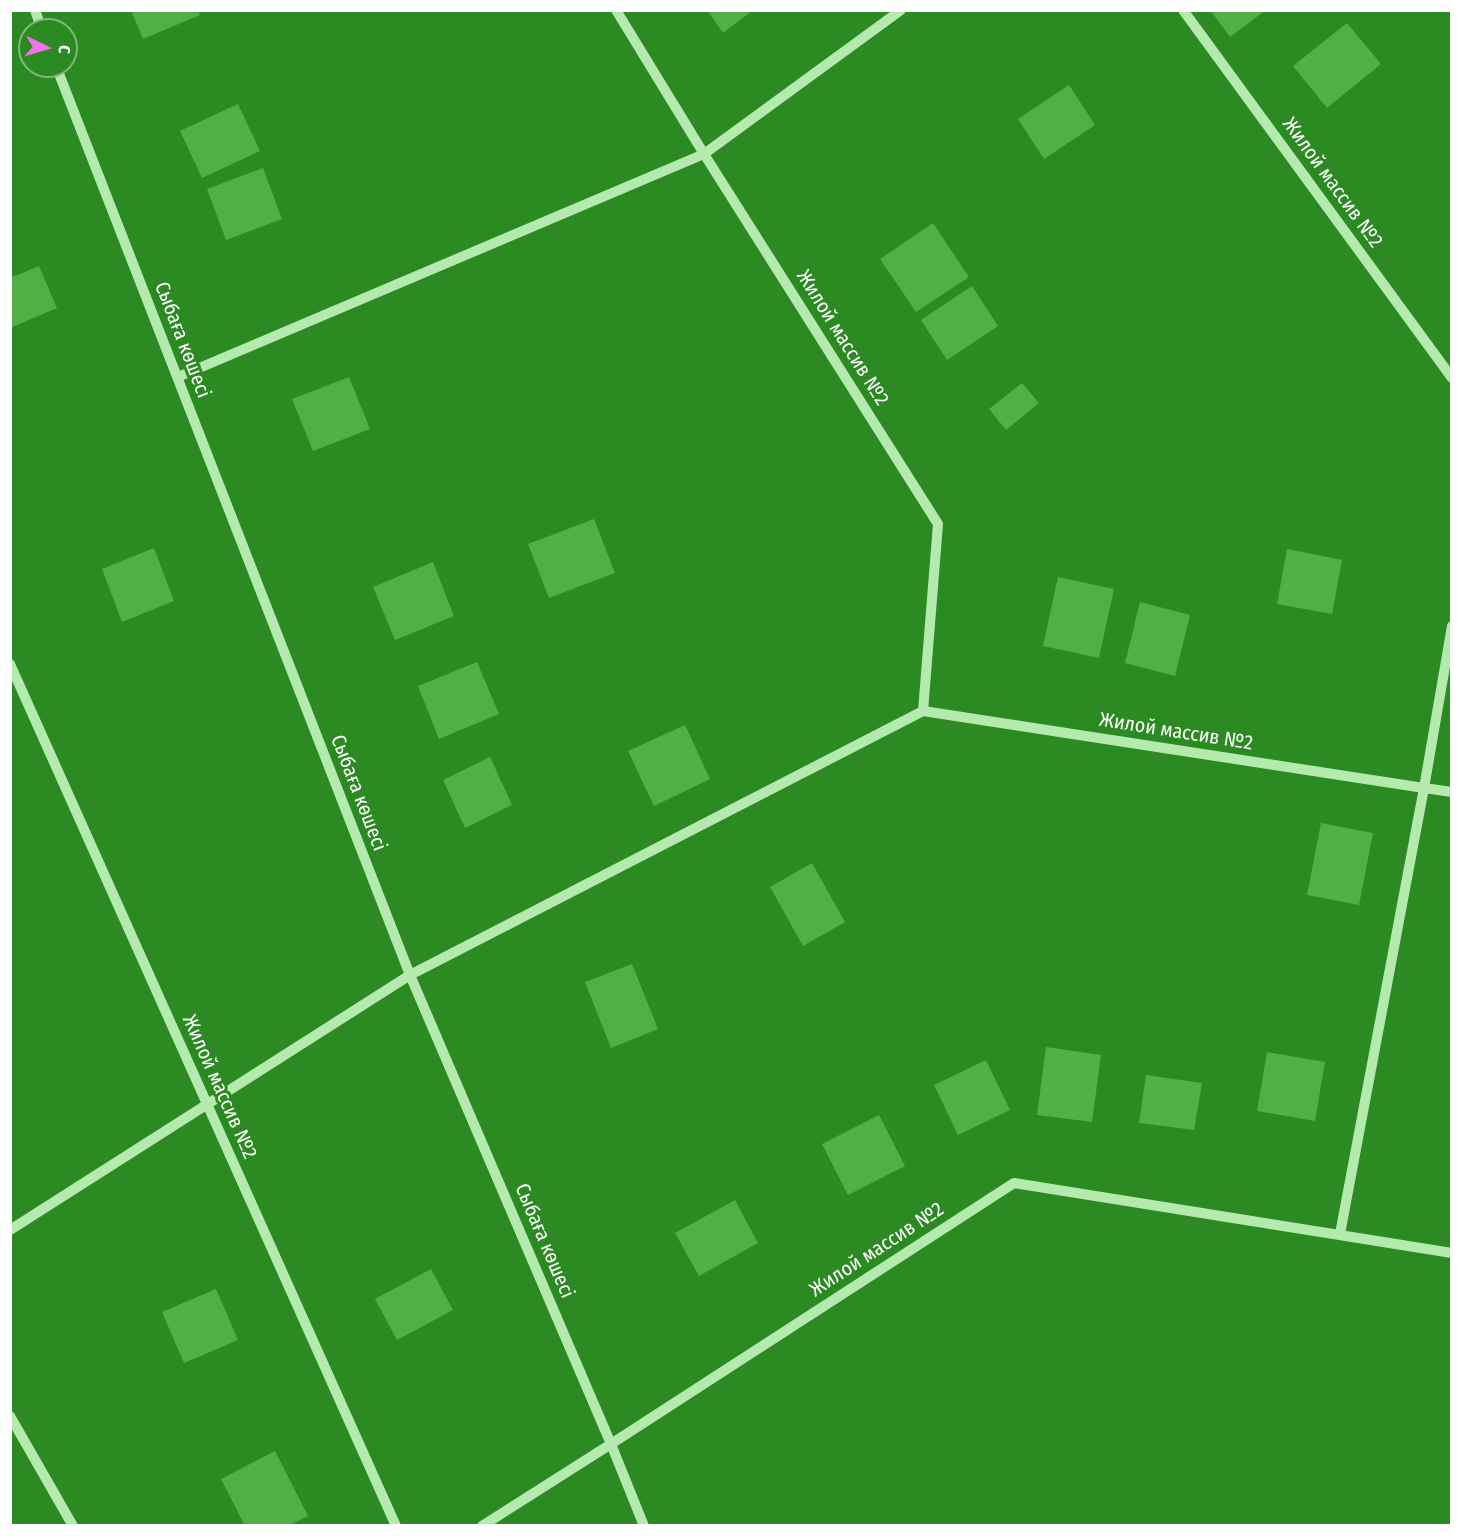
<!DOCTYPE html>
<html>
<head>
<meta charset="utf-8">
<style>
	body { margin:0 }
	#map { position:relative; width:1462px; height:1536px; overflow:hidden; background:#2b8a22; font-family:"Fira Sans Condensed",sans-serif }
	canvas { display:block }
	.frame { position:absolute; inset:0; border:12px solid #fff; pointer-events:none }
	.north { position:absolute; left:18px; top:18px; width:60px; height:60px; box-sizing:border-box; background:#2b8a22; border:2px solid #80b97a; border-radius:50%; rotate:95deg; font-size:16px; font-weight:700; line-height:24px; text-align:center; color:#fff }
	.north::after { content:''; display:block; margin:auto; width:21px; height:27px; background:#f672ed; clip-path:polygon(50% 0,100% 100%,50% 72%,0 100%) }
</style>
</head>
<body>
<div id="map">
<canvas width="1462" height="1536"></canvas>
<div class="frame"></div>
<div class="north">С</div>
</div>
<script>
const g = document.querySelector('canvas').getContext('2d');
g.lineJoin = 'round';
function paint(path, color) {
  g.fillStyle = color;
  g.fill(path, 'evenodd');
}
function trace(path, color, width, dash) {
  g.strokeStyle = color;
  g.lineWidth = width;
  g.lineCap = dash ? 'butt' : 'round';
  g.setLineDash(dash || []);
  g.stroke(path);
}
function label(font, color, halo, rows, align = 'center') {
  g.font = font + ' "Fira Sans Condensed",sans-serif';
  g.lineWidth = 6;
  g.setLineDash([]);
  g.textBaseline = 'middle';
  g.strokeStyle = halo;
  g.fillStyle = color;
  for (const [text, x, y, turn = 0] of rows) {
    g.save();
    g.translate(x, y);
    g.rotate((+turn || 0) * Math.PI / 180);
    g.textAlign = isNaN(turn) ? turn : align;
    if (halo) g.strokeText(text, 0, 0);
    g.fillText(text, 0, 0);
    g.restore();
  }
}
paint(new Path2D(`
	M131,10h67l2,5 -57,24z
	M707,10h46l-30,23z
	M1210,10h56l-36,27z
	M1347,23l34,41 -54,44 -34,-42z
	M1069,85l26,40 -51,34 -26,-40z
	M238,104l22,47 -58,27 -22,-47z
	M263,168l19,51 -56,21 -19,-51z
	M933,223l36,54 -53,35 -36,-53z
	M39,266l18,42 -47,20v-50z
	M972,286l26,40 -51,34 -26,-40z
	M349,377l21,52 -57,22 -21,-52z
	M1022,383l17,20 -33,27 -17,-21z
	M594,519l21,54 -66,25 -21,-54z
	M154,548l20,53 -52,21 -20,-53z
	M1287,549l55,11 -10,54 -55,-10z
	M433,562l21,54 -59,24 -22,-53z
	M1058,577l56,12 -15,69 -56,-12z
	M1140,602l50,13 -15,61 -50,-13z
	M477,662l22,52 -60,25 -21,-53z
	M685,725l25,54 -56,27 -26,-55z
	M490,757l22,48 -47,23 -22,-48z
	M1321,823l52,10 -14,72 -52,-10z
	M812,863l33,59 -42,24 -33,-59z
	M632,964l26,65 -47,19 -26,-66z
	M1046,1047l55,8 -9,67 -55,-7z
	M1267,1052l58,10 -10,59 -58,-10z
	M986,1060l24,50 -52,25 -24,-50z
	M1146,1075l56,8 -8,47 -55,-7z
	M879,1115l26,51 -57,29 -26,-51z
	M735,1200l23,43 -59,33 -24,-43z
	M431,1269l22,41 -56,30 -22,-41z
	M216,1289l22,51 -54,23 -22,-51z
	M275,1451l33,65 -20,10h-43l-24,-47z`), '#50b046');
trace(new Path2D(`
	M35,10l7,20
	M616,10l88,144 234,370 -15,187 501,77 -84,446
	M1183,10l269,368
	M56,66l354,909 201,469 33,82
	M178,377l526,-223 197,-144
	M1452,626l-28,162 28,4
	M10,664l386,862
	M10,1230l400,-255 513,-264
	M10,1416l63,110
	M482,1526l129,-82 403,-261 438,70`), '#b5eaaf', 10);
label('20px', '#fff', '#2b8a22', [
	["Жилой массив №2",1332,183,54],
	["Жилой массив №2",842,338,58],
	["Сыбаға көшесі",182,340,69],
	["Жилой массив №2",1176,732,9],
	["Сыбаға көшесі",358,793,69],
	["Жилой массив №2",219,1087,66],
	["Сыбаға көшесі",544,1241,67],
	["Жилой массив №2",877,1250,-33]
]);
</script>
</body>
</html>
